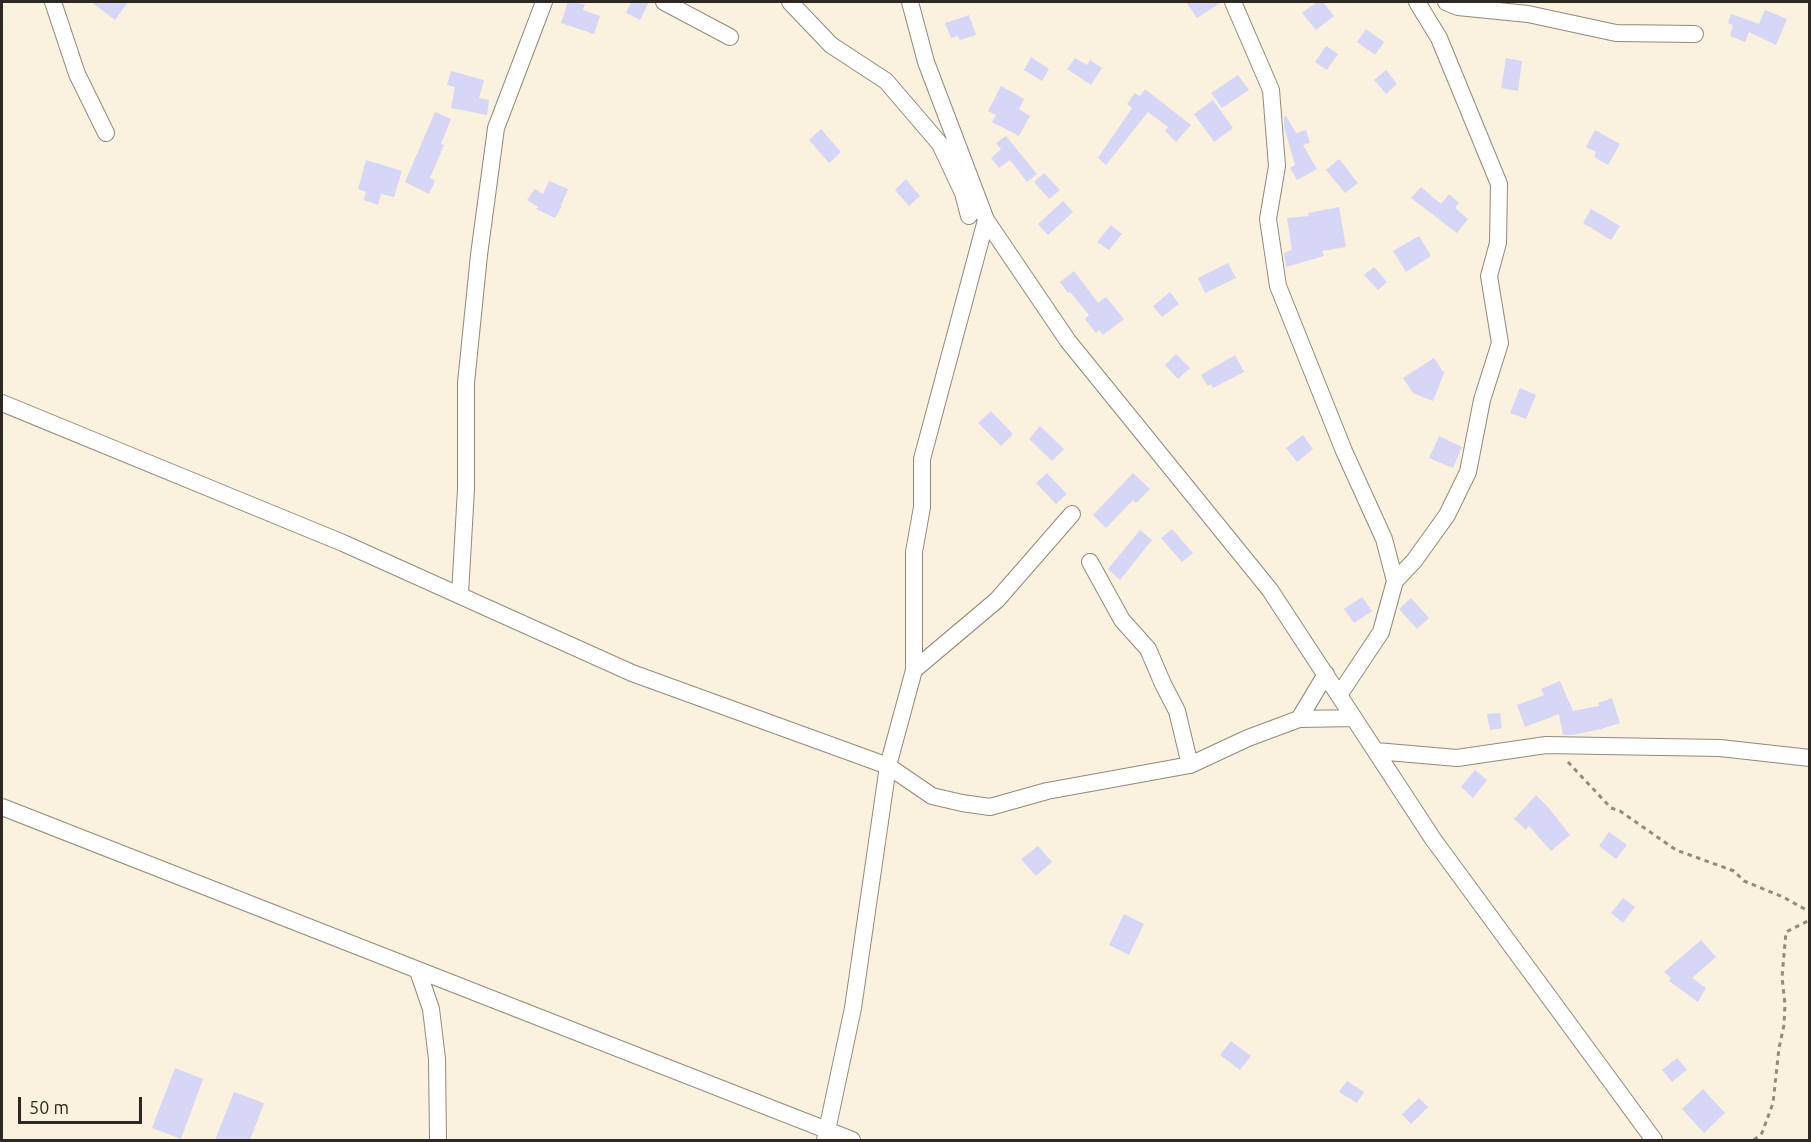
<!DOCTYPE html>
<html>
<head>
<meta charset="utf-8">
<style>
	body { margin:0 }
	#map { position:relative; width:1811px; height:1142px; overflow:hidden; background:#faf1de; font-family:Ubuntu,sans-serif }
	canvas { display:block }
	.frame { position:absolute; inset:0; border:3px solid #2d2922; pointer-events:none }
	.scale { position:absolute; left:18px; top:1097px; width:124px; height:27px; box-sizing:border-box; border:3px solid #2d2922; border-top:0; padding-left:8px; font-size:18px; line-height:21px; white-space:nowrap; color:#2d2922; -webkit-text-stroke:4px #faf1de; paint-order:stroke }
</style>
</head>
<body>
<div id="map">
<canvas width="1811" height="1142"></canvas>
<div class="frame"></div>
<div class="scale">50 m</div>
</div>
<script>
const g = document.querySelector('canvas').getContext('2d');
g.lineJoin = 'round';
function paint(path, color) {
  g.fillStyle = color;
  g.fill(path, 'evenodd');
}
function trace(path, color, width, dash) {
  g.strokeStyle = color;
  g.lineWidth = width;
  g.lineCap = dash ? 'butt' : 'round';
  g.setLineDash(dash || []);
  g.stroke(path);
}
paint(new Path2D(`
	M91,2h37l-13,18z
	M568,2l17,2 -2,6 17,6 -6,18 -33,-11z
	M631,2h18l-9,18 -14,-7z
	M1186,2h36l-25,16z
	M1317,2h6l11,14 -18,14 -14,-17z
	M1765,10l22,9 -11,26 -27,-13 -4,10 -15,-6 3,-11 -5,-2 3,-9 28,10z
	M969,15l7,20 -16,5 -2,-4 -7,2 -6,-15z
	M1366,29l18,13 -9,13 -18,-13z
	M1326,46l12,8 -11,16 -12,-8z
	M1031,57l18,12 -7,12 -18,-11z
	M1075,58l12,7 3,-5 12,8 -11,17 -24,-16z
	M1506,58l16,3 -4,30 -17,-3z
	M1386,70l11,14 -11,10 -12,-14z
	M451,71l33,9 -5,18 10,2 -2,15 -36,-7 4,-21 -8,-2z
	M1238,75l11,15 -27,18 -11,-15z
	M1001,86l23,13 -5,10 11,7 -11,20 -27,-14 4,-7 -8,-4z
	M1145,89l46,36 -15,17 -11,-11 3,-4 -20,-15 -42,53 -8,-7 30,-44 4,-6 -5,-4 8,-11 5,3z
	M1213,100l20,28 -19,14 -20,-28z
	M435,112l16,7 -10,25 3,1 -14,33 5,3 -6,13 -24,-12z
	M1286,116l10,17 10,-3 4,13 -7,2 14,24 -20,11 -7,-12 5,-3 -11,-38v-10z
	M821,129l20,23 -12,11 -20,-23z
	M1595,130l25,14 -12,21 -14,-8 2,-5 -10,-5z
	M1006,136l31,38 -10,8 -17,-22 -11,8 -8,-10 10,-9 -5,-6z
	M1339,159l19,24 -13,10 -19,-23z
	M366,160l36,11 -8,26 -13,-3 -3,11 -14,-5 2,-8 -8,-3z
	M1044,173l16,17 -11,9 -15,-17z
	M906,179l14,17 -11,10 -14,-16z
	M549,181l19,8 -7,16 1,1 -7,12 -19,-9 2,-2 -11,-7 8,-11 8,5z
	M1421,187l20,17 8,-10 10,9 -4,5 13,11 -11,14 -46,-35z
	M1063,201l10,11 -25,23 -10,-11z
	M1339,207l7,40 -24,4 2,5 -38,11 -2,-14 8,-3 -5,-32 22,-2 -1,-3z
	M1591,209l29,17 -9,14 -28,-17z
	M1111,225l11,9 -13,16 -12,-8z
	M1419,236l12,20 -25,16 -13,-21z
	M1228,263l8,15 -31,15 -7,-15z
	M1374,267l13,15 -9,8 -14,-15z
	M1074,271l24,32 8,-6 18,22 -21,16 -4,-5 -3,3 -11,-14 4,-4 -19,-23 -2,1 -8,-11z
	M1170,292l9,12 -17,13 -9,-11z
	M1176,354l14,14 -12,11 -13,-14z
	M1235,355l9,17 -31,16 -2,-4 -3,2 -7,-11z
	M1434,358l10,15 -11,28 -20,-8 -10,-15z
	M1520,388l16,7 -10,24 -16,-6z
	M991,411l22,23 -12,12 -23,-23z
	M1040,426l24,23 -12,12 -23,-22z
	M1303,435l10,14 -16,13 -11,-14z
	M1439,436l23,11 -9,21 -24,-10z
	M1047,473l20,21 -11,10 -20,-21z
	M1133,473l17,16 -14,14 -3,-3 -27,28 -13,-13z
	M1172,529l21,24 -11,9 -21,-24z
	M1140,530l12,10 -32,40 -12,-11z
	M1362,597l10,14 -18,12 -10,-14z
	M1411,598l18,20 -12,11 -18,-20z
	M1560,681l13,30 26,-5 -1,-3 14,-5 8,25 -19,6 -29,6h-9l-4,-21 -34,13 -8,-22 27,-10 -3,-6z
	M1500,713l2,15 -12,2 -3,-16z
	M1475,770l12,10 -14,18 -12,-11z
	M1536,795l12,12 22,28 -19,16 -22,-25 -3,4 -12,-11z
	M1609,832l18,13 -11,14 -17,-13z
	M1038,846l14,16 -16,14 -15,-17z
	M1623,898l12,9 -12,16 -12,-10z
	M1124,914l20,10 -15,31 -20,-10z
	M1701,940l15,17 -24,21 14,10 -8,14 -29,-21 2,-3 -7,-6z
	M1231,1041l20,15 -11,14 -20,-15z
	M1677,1058l10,12 -15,12 -10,-12z
	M175,1068l28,11 -22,60 -29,-11z
	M1347,1081l17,11 -7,11 -18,-11z
	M1703,1089l22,24 -21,20 -22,-24z
	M234,1092l30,11 -14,37h-35z
	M1419,1098l9,9 -17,17 -9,-10z`), '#d6d7f6');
const street = new Path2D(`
	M53,2l24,72 29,59
	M664,2l66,35
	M790,2l41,43 55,36 54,63 23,49 6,23
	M910,2l16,60 60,158 82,121 202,249 163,249 221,301
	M1233,2l38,88 6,76 -9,53 10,67 66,165 40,88 11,42 -14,51 -42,63
	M1446,2l12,5 70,7 88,19 79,1
	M2,403l341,140 289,130 256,93 44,30 30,7 28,4 57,-16 143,-26 58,-27 51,-19 55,-1
	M1090,562l32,58 26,29 15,35 14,27 13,54
	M1395,581l19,-20 33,-46 21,-43 14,-72 18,-57 -11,-67 9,-33 1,-59 -60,-146 -22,-36
	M460,594l6,-105v-106l13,-128 17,-127 48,-126
	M914,670l83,-70 75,-86
	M1299,719l27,-45
	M1376,751l81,7 89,-13 174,3 90,10
	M2,807l850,333
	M418,971l13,38 6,50 1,81
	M825,1140l28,-132 35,-242 26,-96v-118l8,-45v-48l64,-239`);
trace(street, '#928a79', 18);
trace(new Path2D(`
	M1568,762l43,46 9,3 56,39 58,21 10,10 39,16 27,15
	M1754,1140l8,-7 11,-30 6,-55 5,-23 1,-21 -3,-27 4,-45 24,-12`), '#928b7e', 3, [4.5, 4.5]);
trace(street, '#fff', 16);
</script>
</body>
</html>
